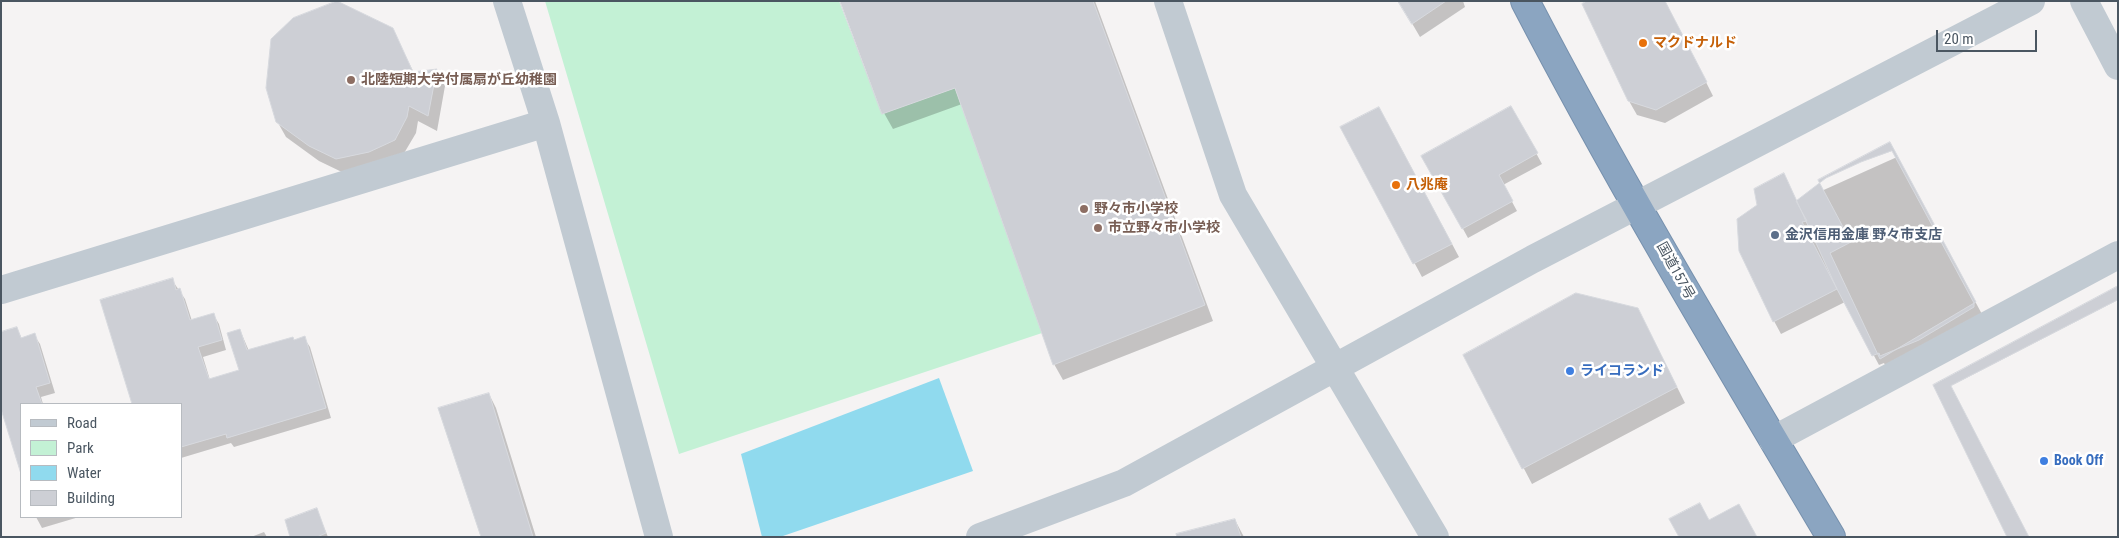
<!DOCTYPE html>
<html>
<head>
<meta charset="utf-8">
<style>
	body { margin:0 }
	#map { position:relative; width:2119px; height:538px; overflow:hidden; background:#f5f3f3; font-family:"Roboto Condensed",sans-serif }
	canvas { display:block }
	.frame { position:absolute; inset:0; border:2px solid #4a5661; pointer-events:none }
	.legend { position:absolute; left:20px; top:403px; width:162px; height:115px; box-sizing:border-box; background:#fff; border:1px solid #b7bbc0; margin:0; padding:6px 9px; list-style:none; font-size:15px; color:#4a5661 }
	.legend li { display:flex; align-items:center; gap:10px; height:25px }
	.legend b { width:25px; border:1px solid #b7bbc0 }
	.scale { position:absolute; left:1936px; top:30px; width:101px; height:22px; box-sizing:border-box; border:2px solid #4a5661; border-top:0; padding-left:6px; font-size:15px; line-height:18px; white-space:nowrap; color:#4a5661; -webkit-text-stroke:4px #fff; paint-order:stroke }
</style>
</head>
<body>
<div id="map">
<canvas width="2119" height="538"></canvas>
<div class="frame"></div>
<ul class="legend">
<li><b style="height:6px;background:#c1cad2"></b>Road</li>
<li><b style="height:14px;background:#c3f1d5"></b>Park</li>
<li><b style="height:14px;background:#90daee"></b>Water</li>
<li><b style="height:14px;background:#cdcfd5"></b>Building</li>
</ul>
<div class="scale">20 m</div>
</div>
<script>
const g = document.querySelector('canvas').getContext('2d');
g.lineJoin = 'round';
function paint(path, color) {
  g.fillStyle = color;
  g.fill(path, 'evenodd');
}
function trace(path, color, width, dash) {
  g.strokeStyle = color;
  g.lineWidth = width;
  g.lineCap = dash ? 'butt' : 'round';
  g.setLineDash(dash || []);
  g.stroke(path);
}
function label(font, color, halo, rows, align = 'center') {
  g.font = font + ' "Roboto Condensed","Noto Sans JP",sans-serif';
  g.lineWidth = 5;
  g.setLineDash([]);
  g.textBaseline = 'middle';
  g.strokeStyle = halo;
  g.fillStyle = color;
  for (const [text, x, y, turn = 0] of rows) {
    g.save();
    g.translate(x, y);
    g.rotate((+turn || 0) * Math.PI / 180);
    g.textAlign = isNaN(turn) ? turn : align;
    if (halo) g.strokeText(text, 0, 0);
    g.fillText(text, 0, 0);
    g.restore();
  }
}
paint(new Path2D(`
	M545,1h294l43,112 73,-25 87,245 -363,121z`), '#c3f1d5');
paint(new Path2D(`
	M939,378l34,93 -193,66h-18l-21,-83z`), '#90daee');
paint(new Path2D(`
	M842,1h253l118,320 -150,59 -9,-16 -92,-260 -69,25 -9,-16z
	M1399,1h64l2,6 -45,30z
	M1665,1l48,95 -48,27 -28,-8 -8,-14z
	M339,2l53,27 22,44 22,-3 9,16 -8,45 -19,-10 -2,12 -13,22 -57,19 -27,-13 -33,-24 -9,-16 17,-101z
	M1511,107l31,57 -39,21 14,26 -49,27 -45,-82z
	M1387,122l72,135 -37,20 -80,-149z
	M1897,157l86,159 -95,55 -4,-8 -5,2 -34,-63 -64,32 -7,-13 -15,-116 24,-30 14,27z
	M172,280l13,19 7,22 21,-7 6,10 7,26 -23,7 7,23 30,-9v-41l9,21 55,-13 6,9 21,71 -97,29 -3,-4 -50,15v-54h-48l-31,-103z
	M1646,325l39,78 -153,81 -67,-128z
	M17,328l5,11 12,-4 6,9 15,49 -14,4 2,7h-22v66l-20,-66z
	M489,394l7,14 40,129h-54z
	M317,510l11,27h-36z
	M36,517h43l-37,11z
	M1235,520l9,17h-66z
	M264,532l3,5h-16z`), '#0003');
const building = new Path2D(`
	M337,1l56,27 20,44 24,-3 -9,47 -19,-10 -2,11 -12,23 -26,12 -33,7 -27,-13 -33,-24 -10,-34 5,-49 22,-21z
	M840,1h253l112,304 -152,60 -98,-277 -73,26z
	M1398,1h48l-34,23z
	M1587,1h78l42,81 -51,28 -28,-9 -46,-97z
	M1511,106l27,47 -39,22 14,26 -51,28 -41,-73z
	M1379,107l73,137 -39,20 -73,-137z
	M1890,142l86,160 -96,57 -50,-106 21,-11 -33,-62z
	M1892,151l82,152v4l-55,33 -39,16 -1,-3 -7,3 -70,-134 5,-1 -11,-20 30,-23 35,-16z
	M1784,173l53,116 -64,33 -34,-71 -2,-32 20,-14 -3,-16z
	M173,278l3,12 4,-2 10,32 24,-7 8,27 -24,7 11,32 30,-9 -12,-37 13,-4 7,21 46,-13 1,3 11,-4 21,72 -99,30 -1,-4 -45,13v-43h-49l-32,-104z
	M2118,286v251h-111l-74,-152z
	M1576,293l62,15 39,79 -155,82 -59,-114z
	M2118,300v237h-89l-78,-151z
	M17,327l4,11 14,-5 15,50 -14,4 6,17h-21v70l-20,-65v-77z
	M489,393l44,144h-52l-43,-129z
	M1700,503l9,17 30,-16 18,33h-78l-10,-18z
	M317,508l9,25 -9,4h-27l-5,-17z
	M1235,519l6,18h-64l-1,-3z`);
paint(building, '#cdcfd5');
trace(building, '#d7d9de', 1);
const highway = new Path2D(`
	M1525,1c95,183 201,359 306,536`);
trace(highway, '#7690ad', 30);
trace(new Path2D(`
	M507,1l39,122 113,414
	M1168,1l65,194 202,342
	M2084,1l34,65
	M1,290l545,-167
	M1773,440l345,-185
	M980,537l144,-54 409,-224 498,-258`), '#c1cad2', 28);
trace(highway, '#8ba5c1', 28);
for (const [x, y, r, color] of [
	[1643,43,5,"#e8710a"],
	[351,80,5,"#8d6e63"],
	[1396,185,5,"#e8710a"],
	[1084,209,5,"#8d6e63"],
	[1098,228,5,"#8d6e63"],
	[1775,235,5,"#5c6f8a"],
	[1570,371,5,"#3f7fe0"],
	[2044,461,5,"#3f7fe0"]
]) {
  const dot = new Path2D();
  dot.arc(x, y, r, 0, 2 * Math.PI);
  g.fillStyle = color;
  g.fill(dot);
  trace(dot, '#fff', 2);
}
label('bold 14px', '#c56008', '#fff', [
	["マクドナルド",1653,43],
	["八兆庵",1406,185]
], 'left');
label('bold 14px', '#785e54', '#fff', [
	["北陸短期大学付属扇が丘幼稚園",361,80],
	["野々市小学校",1094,209],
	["市立野々市小学校",1108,228]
], 'left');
label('bold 14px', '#4e5e75', '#fff', [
	["金沢信用金庫 野々市支店",1785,235]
], 'left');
label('14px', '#4a5661', '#fff', [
	["国道157号",1675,271,61]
]);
label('bold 14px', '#366cbe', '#fff', [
	["ライコランド",1580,371],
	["Book Off",2054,461]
], 'left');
</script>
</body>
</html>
